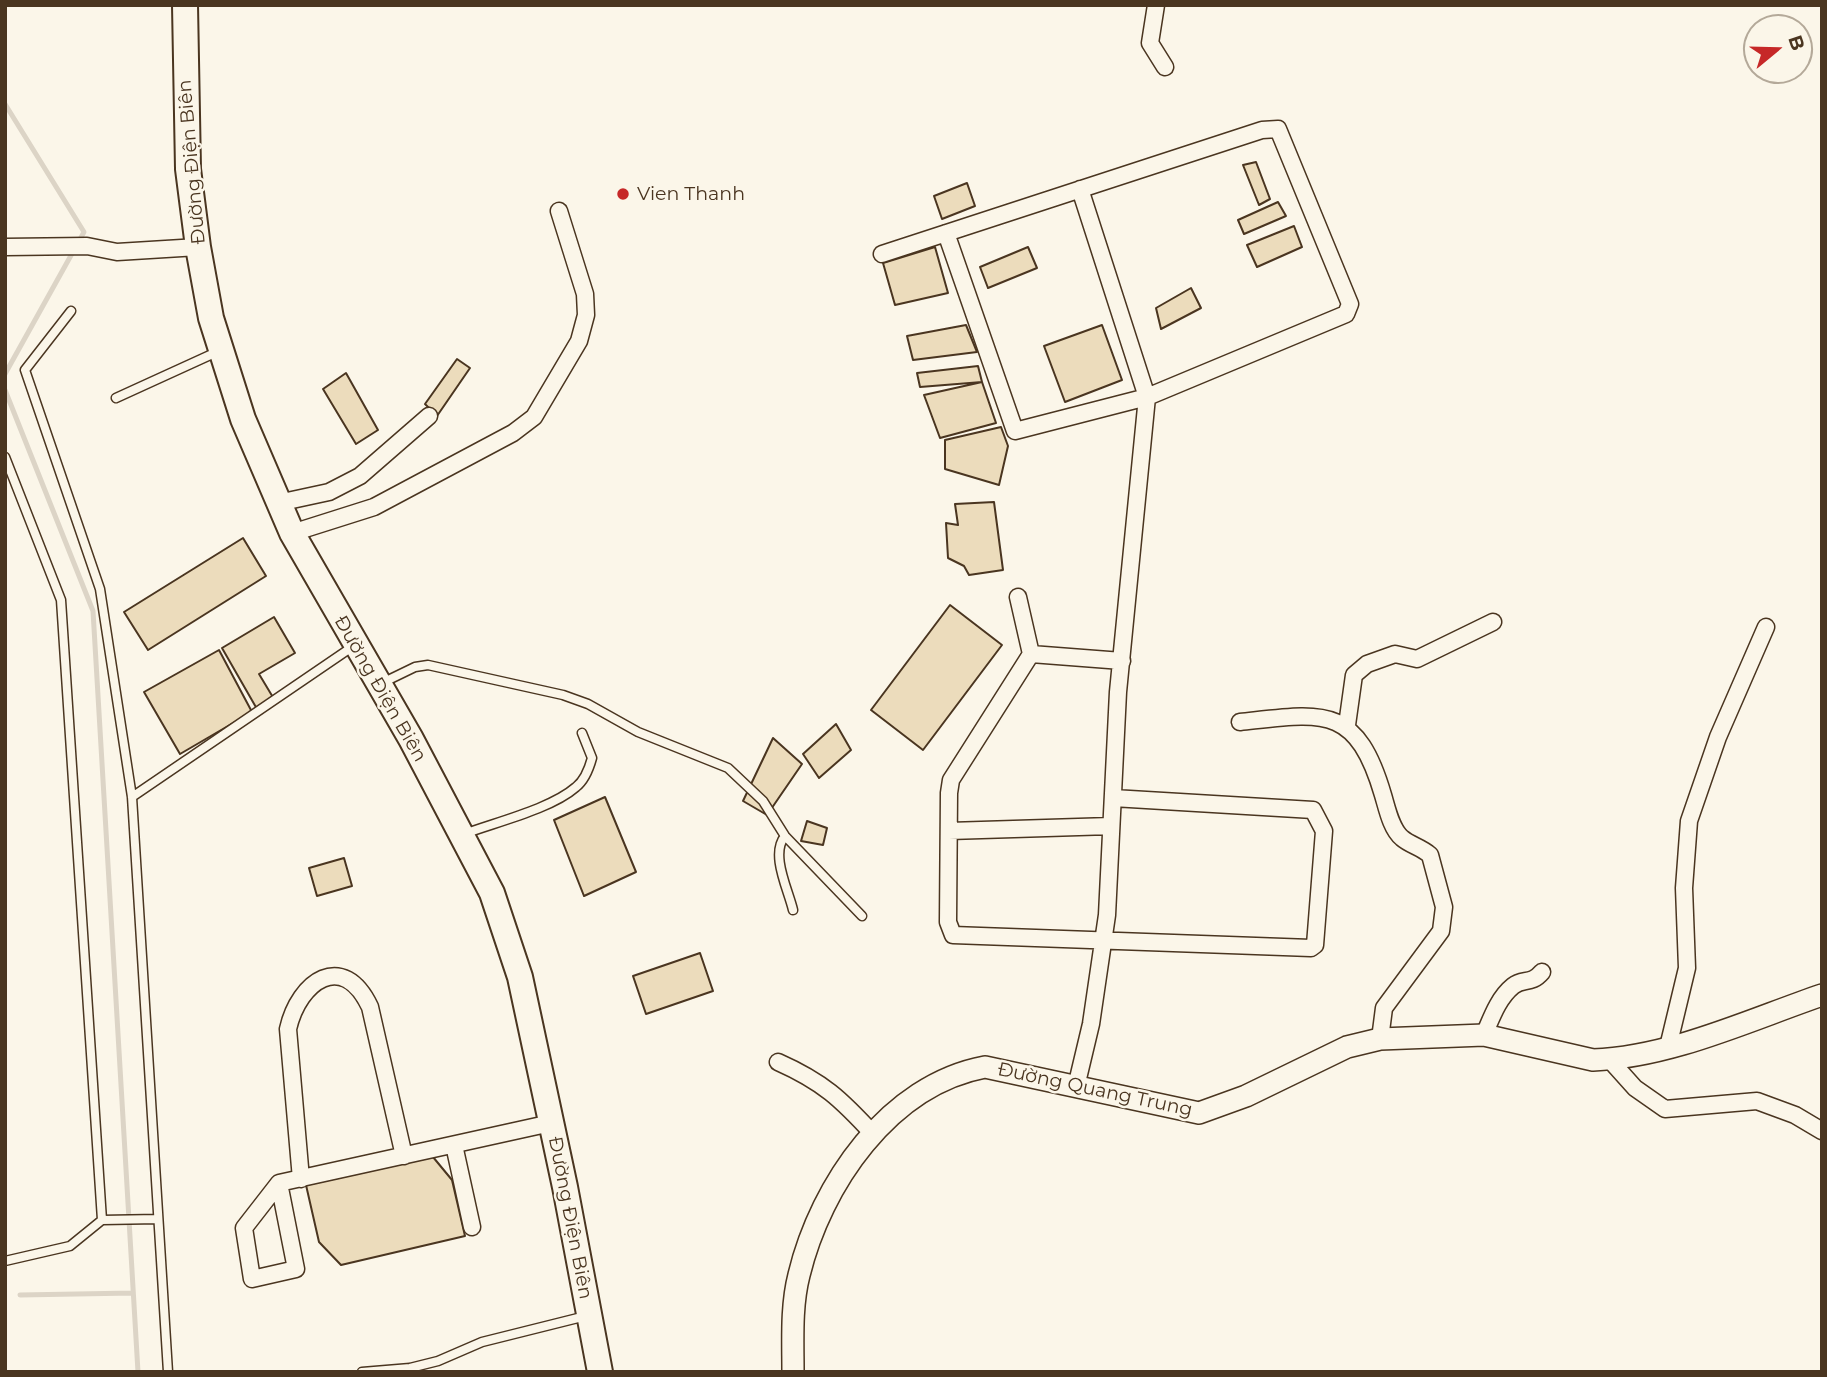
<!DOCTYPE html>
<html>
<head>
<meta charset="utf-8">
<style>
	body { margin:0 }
	#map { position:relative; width:1827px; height:1377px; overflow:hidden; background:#fbf6e9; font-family:Montserrat,sans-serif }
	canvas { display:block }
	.frame { position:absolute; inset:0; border:7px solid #4a3520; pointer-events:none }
	.north { position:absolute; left:1743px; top:14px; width:70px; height:70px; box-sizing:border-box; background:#fbf6e9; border:2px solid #b4a999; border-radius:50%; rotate:71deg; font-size:19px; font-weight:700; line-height:28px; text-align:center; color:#4a3520 }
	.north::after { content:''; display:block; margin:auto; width:24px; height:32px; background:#c62828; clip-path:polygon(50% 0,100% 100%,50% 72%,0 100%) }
</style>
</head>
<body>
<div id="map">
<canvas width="1827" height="1377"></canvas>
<div class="frame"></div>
<div class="north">B</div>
</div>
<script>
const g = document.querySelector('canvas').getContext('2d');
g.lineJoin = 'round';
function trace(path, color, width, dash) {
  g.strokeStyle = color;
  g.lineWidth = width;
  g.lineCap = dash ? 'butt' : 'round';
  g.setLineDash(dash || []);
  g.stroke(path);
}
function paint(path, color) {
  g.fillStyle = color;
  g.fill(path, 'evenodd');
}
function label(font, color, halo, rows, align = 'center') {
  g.font = font + ' Montserrat,sans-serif';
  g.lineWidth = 5;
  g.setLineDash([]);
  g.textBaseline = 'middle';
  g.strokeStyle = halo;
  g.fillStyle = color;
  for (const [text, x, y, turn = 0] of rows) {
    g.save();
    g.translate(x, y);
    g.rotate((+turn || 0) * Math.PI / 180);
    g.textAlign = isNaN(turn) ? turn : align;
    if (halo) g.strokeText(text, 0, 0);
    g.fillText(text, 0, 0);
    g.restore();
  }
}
trace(new Path2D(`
	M5,104l79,128 -79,142
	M5,390l88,221 45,761
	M20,1295l113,-2`), '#dcd4c6', 5);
const building = new Path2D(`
	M1256,162l14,37 -11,6 -16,-40z
	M967,183l8,23 -33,13 -8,-23z
	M1278,202l8,14 -42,18 -6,-14z
	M1294,226l8,21 -45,20 -10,-22z
	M935,247l13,46 -53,12 -12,-42z
	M1028,247l9,21 -49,20 -8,-21z
	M1191,288l10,20 -40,21 -5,-21z
	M966,325l11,27 -64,8 -6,-24z
	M1102,325l20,55 -57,22 -21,-56z
	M457,359l13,9 -33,48 -12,-12z
	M978,366l4,16 -62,5 -3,-14z
	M346,373l32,57 -22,14 -33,-55z
	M982,382l14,41 -56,15 -16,-43z
	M1001,427l7,19 -9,39 -54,-16v-29z
	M994,502l9,68 -34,5 -5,-9 -16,-8 -2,-35 12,2 -3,-21z
	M243,538l23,38 -118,74 -24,-38z
	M950,605l52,40 -79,105 -52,-40z
	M274,617l21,36 -36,21 15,25 -17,10 -35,-61z
	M219,650l33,62 -72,42 -36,-62z
	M836,724l15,26 -32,28 -16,-24z
	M773,738l29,26 -35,51 -24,-14z
	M605,797l31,75 -52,24 -30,-76z
	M807,821l20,7 -4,17 -22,-4z
	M344,858l8,28 -35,10 -8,-28z
	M700,953l13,38 -67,23 -13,-38z
	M433,1157l19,23 13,56 -124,29 -22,-23 -13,-57z`);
paint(building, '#ecdcbc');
trace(building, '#4a3520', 2);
const lane = new Path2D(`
	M71,311l-46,59 75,219 32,208 36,575
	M116,398l103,-47
	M5,457l56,143 41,620 -32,26 -65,15
	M382,683l33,-16 13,-2 135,30 25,9 50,28 90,36 35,33 22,35 77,80
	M132,797l223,-152
	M464,834c32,-12 87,-25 112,-47 9,-7 13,-18 16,-29l-10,-25
	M785,836c-15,18 3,53 8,74
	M102,1220l56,-1
	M362,1372l48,-4 28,-7 44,-19 104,-26`);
const street = new Path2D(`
	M1156,5l-6,38 15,24
	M5,247l82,-1 30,6 81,-5
	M882,254l380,-124 16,-1 72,175 -4,10 -199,83 -132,34 -69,-198
	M278,503l51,-11 31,-16 69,-60
	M292,533l82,-26 139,-74 21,-16 45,-76 7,-26 -1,-21 -26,-83
	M1018,597l13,57 -80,126 -2,13 -1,129 5,13 358,13 4,-3 9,-114 -11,-21 -200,-12
	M1031,654l91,7
	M1240,722c82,-9 116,-19 143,73 4,13 8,34 19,43 8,7 19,9 28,17l14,52 -3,24 -57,77 -4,31
	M1347,725l7,-50 13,-11 28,-10 22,5 76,-37
	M949,831l162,-5
	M1484,1035c7,-16 14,-37 29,-49 10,-8 18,-1 29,-14
	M1668,1047l19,-79 -3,-80 5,-67 29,-84 48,-110
	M1609,1059l26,29 30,21 92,-8 38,14 27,16
	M778,1062c45,20 63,37 96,73
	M1076,1087l15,-63 16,-109 11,-223 29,-295 -67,-208
	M454,1145l18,82
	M301,1179l-13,-150c11,-48 55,-79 82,-22l34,149
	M279,1183l17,86 -44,10 -8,-51 35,-45 272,-60`);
const secondary = new Path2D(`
	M793,1372c0,-32 -2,-66 6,-97 22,-91 90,-190 186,-208l214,46 47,-17 101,-49 33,-8 104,-4 109,25c78,-3 156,-40 229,-65`);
const primary = new Path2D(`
	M185,5l3,164 10,78 13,71 32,101 49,114 119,206 81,154 28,84 45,210 35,185`);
trace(lane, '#4a3520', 11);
trace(street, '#4a3520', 19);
trace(secondary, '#4a3520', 24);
trace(primary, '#4a3520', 28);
trace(lane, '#fbf6e9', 8);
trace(street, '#fbf6e9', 16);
trace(secondary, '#fbf6e9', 21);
trace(primary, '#fbf6e9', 24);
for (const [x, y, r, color] of [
	[623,194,7,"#c62828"]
]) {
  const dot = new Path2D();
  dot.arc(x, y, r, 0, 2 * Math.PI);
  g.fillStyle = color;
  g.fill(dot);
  trace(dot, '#fbf6e9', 2.5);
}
label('19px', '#4a3520', '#fbf6e9', [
	["Đường Điện Biên",192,162,-95],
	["Đường Điện Biên",380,689,60],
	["Đường Quang Trung",1095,1090,12],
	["Đường Điện Biên",570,1218,79]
]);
label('19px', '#4a3520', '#fbf6e9', [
	["Vien Thanh",637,194]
], 'left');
</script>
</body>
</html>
